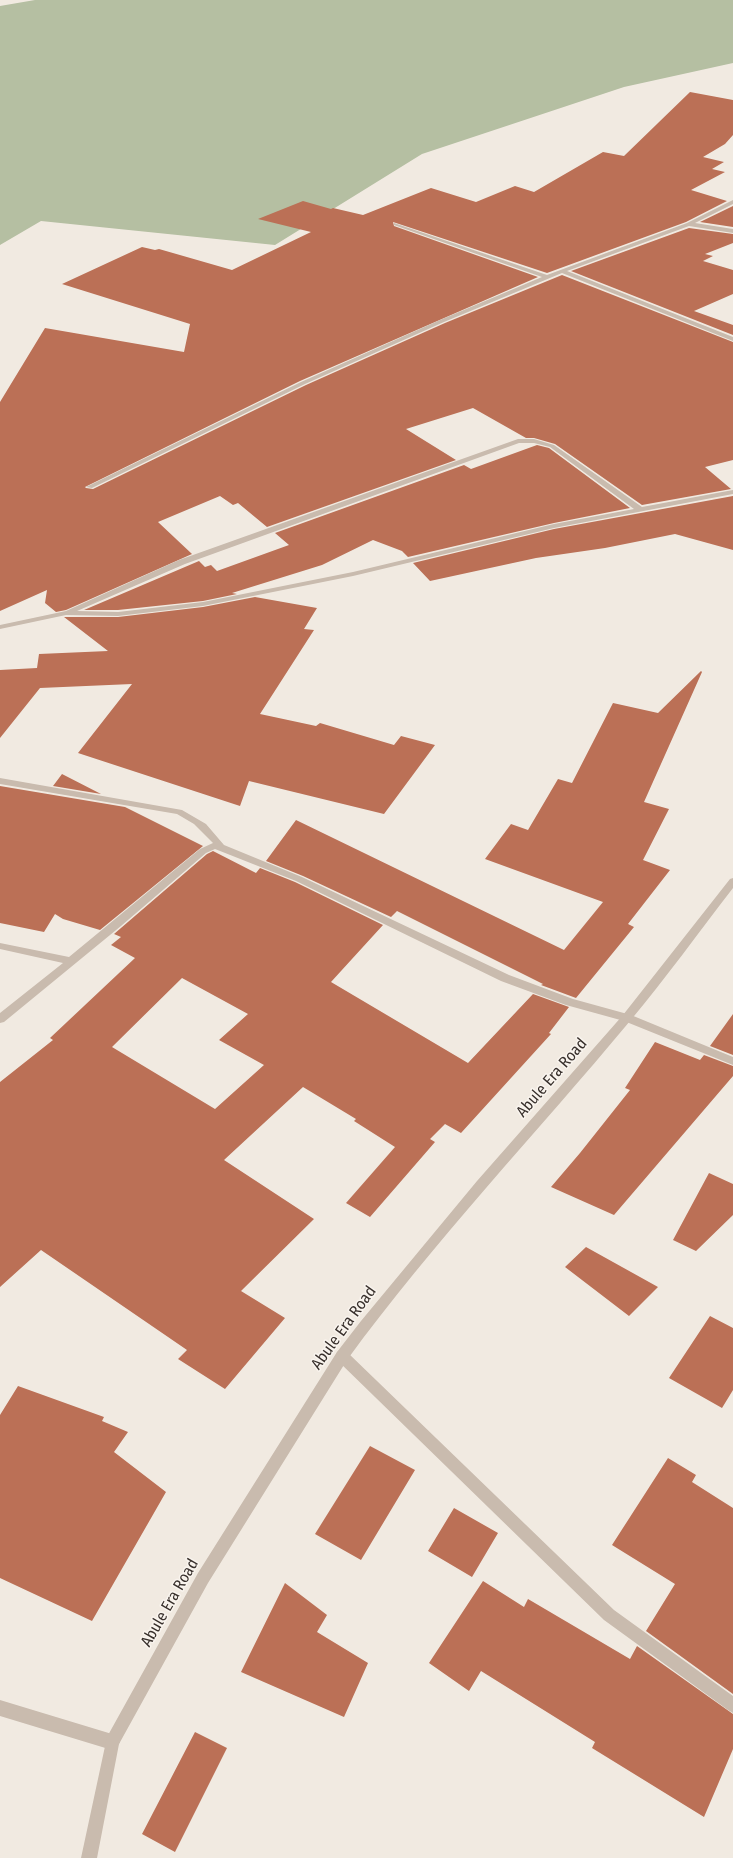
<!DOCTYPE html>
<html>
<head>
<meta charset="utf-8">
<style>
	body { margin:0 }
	canvas { display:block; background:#f1eae1 }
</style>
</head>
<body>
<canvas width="733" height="1858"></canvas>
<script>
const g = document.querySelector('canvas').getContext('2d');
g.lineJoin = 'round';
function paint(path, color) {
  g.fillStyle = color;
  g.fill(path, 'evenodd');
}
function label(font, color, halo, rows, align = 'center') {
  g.font = font + ' "Fira Sans Condensed",sans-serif';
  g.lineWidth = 3;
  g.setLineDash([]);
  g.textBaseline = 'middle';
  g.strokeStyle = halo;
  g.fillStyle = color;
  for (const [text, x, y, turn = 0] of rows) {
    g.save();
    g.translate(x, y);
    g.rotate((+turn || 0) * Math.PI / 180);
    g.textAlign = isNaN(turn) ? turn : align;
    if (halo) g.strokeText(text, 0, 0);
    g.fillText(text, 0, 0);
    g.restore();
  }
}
paint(new Path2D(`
	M35,0h698v63l-109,24 -202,67 -147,91 -234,-24 -41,24v-239z`), '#b5bfa2');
paint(new Path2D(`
	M690,92l43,8v35l-8,9 -22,13 21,5 -12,7 13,3 -34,18 36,11 -41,21 -139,51 -154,-51 1,4 144,51 -238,104 -215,106 1,1 7,1 213,-104 139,-62 117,-48 171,67v118l-28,7 26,22 -89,16 -87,-61 -21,-6h-8l-53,-30 -67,21 50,31 -189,67 -29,-24 -5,2 -13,-9 -62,26 34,32 -126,56 -10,2 -11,-9 2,-13 -47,21v-209l45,-74 139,24 6,-28 -128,-40 80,-37 13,3 4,-1 73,21 79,-38 -53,-13 45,-18 28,8 2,-1 30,7 68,-27 45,14 39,-16 19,6 69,-40 21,4z
	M733,206v21l-33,-5z
	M689,228l44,6v9l-28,11 8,2 -10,5 30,9v24l-39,17 39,14v10l-162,-64z
	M537,445l12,3 81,60 -76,15 -146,34 -6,-6 -29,-11 -51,25 -90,28 5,1 -34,7 -85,9h-34l115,-49 6,6 6,-2 6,6 72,-26 -14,-12 189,-68 7,4z
	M733,496v54l-58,-16 -70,14 -69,10 -106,23 -17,-18 141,-34z
	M255,597l62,11 -13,21 10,1 -54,84 56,12 4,-3 74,22 7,-9 34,9 -51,69 -135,-33 -9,25 -162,-53 54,-69 -92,4 -40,50v-68l37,-2 2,-14 69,-3 -44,-34h54l85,-10z
	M701,671l1,1 -58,130 25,7 -26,51 27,10 -42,54 6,3 -58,71 -35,-13 2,-1 -146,-73 -6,6 -88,-41 -37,-15 30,-41 268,130 39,-48 -118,-43 26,-35 17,6 30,-51 14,4 41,-80 45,10z
	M62,774l39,20 -48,-8z
	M0,786l125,21 78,39 -103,84 -37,-11 -8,-5 -11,18 -44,-9z
	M213,851l43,22 4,-5 35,14 88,43 -52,57 137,81 65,-69 36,13 -20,26 2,1 -90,99 -16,-9 -15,15 5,3 -65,75 -24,-14 49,-56 -41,-26 2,-2 -53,-32 -79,73 90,59 -73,72 44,27 -60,71 -47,-30 9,-9 -146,-100 -41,37v-205l53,-42 -3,-2 85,-80 -24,-13 10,-8 -7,-3 93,-80zM182,978l66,36 -29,26 45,25 -49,44 -103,-62z
	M733,1014v41l-23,-9z
	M655,1042l45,18 4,-5 29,11v10l-119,139 -63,-28 29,-34 50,-63 -5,-2z
	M709,1173l24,11v31l-37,36 -23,-11z
	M586,1247l72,40 -29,29 -64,-49z
	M710,1316l23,12v62l-11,18 -53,-30z
	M18,1386l86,31 -2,4 26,11 -14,20 52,40 -74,129 -92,-43v-163z
	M370,1446l45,24 -54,90 -46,-26z
	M668,1458l28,17 -4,7 41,26v186l-87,-63 29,-47 -63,-39z
	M454,1508l44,25 -26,44 -44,-26z
	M483,1581l41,26 4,-8 102,60 7,-13 96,68v35l-29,68 -112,-69 3,-6 -114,-71 -12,20 -40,-28z
	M285,1583l42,32 -10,17 51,31 -24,54 -103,-45z
	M195,1732l32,16 -52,104 -33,-18z`), '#bb7056');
paint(new Path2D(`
	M733,200v4l-38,19 38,6v4l-44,-7 -122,45 166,66v4l-171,-68 -118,49 -139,62 -213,104 -6,-1 215,-105 139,-62 102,-43 -148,-52v-2l153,52 140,-52z
	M518,439h16l20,6 88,62 91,-17v4l-179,34 -201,48 -150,30 -85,10 -52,-1 -66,14v-4l66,-14 113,-51zM519,443h15l16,4 84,62 -80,15 -201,48 -150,30 -85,10 -41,-1 108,-47z
	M0,778l182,32 24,14 18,21 78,32 207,98 64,24 58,16 102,42v8l-109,-44 -58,-16 -65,-24 -205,-100 -81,-32 -9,4 -85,73 -117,96 -4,1v-10l63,-50 -63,-14v-6l69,14 131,-108 13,-6 -19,-19 -17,-10 -177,-30z
	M342,1350l5,2 267,258 119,86v17l-5,-3 -124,-90 -267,-260 -1,-4 1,-4z
	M0,1700l112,34 5,3 3,5 -3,5 -5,3 -112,-34z`), '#c9bbae');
paint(new Path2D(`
	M733,878v10c-34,44 -67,90 -103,133 -94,113 -196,220 -283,339l-139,223 -89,161 -22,114h-16l26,-121 91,-164 139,-221 24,-31 116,-140 146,-166 107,-136z`), '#c9bbae');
label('16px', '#38302c', '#f9f4ee', [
	["Abule Era Road",552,1078,-49],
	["Abule Era Road",344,1328,-54],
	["Abule Era Road",170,1603,-60]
]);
</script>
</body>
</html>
